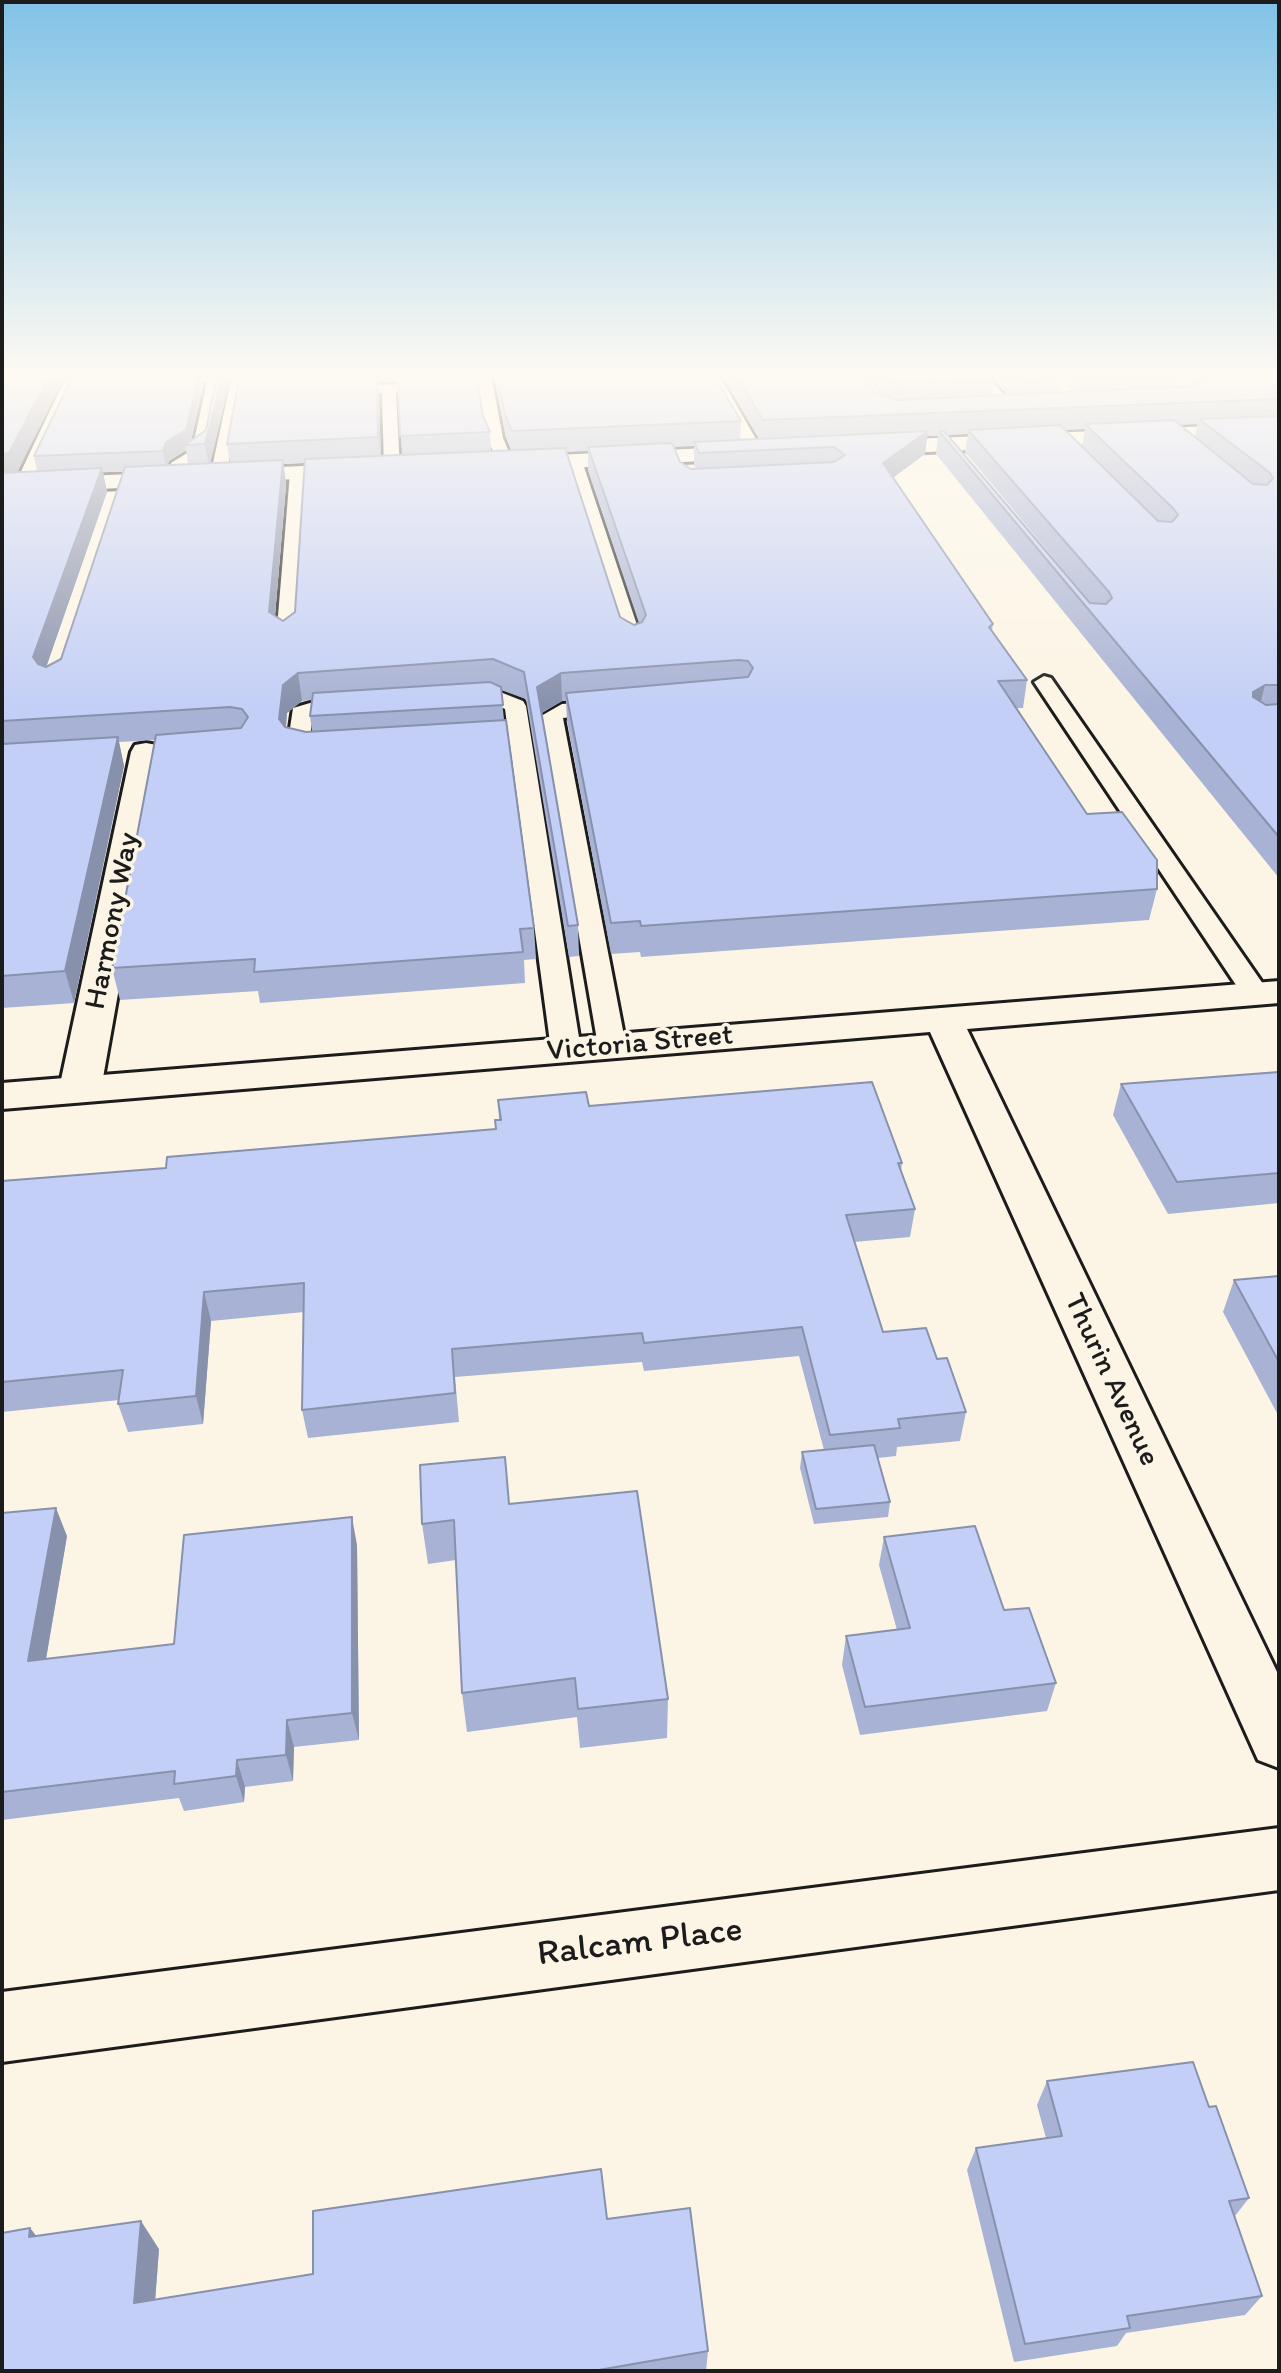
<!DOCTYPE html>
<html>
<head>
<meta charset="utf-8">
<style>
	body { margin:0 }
	#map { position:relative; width:1281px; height:2373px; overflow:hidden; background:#fcf5e5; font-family:Itim,sans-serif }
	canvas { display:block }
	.frame { position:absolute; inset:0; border:4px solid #1c1c1c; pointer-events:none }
</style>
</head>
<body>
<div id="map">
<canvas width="1281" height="2373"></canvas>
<div class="frame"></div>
</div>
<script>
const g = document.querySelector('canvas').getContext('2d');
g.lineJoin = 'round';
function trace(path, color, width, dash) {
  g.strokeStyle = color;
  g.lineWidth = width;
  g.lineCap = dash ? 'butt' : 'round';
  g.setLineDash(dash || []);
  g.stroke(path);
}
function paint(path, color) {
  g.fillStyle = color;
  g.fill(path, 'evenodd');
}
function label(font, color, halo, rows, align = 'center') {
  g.font = font + ' Itim,sans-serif';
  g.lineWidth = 7;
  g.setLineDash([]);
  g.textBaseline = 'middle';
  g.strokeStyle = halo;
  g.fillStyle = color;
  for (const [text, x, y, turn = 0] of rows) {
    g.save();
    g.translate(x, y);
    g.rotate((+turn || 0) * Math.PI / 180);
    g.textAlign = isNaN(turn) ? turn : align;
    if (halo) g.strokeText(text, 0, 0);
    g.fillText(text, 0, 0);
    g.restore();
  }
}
const lane = new Path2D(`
	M67,375h14l-51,111 -2,4h-12l-2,-4z
	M223,375l-16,77 -20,13 -5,18h-12l-2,-4 3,-16 21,-13 15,-68 -46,1 -7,-4 6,-4z
	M232,375h10l2,3 -18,99 -8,5 -8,-5z
	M477,375h14l12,63 11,26 -2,3h-12l-13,-29z
	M705,375h14l45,78 -2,3h-12z
	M970,375h15l30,31v6h-10z
	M440,382l7,4 -2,3 -49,3 4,77 -8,5 -8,-5 -2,-76 -48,2 -7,-4 7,-4z
	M574,456l8,5 61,182 -3,4 -7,2 -10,-6 -57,-182z
	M298,468l8,5 -10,166 -10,6 -10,-6 14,-166z
	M1044,676l7,2 219,316 -4,6 -10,2 -10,-2 -212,-318z
	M495,690l28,11 3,5 55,344 -5,6 -10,3 -10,-3 -5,-6 -41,-305 -43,4 -11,-7 11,-7 41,-3 -3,-23 -13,-6 -30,1 -11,-6 11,-6z
	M352,700l11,6 -3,5 -48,5 -2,26 23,3 3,5 -3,5 -43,-2 -3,-5 6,-40 17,-5z
	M608,701l11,6 -3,5 -53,6 63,328 -4,6 -10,3 -10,-3 -4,-6 -57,-330 21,-12z`);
const street = new Path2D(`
	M1279,423v12l-413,20 -11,-7 11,-7z
	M753,446l8,2 3,5 -3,5 -251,13 -11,-7 11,-7z
	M366,463l11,7 -3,5 -372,19v-14z
	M146,743l11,2 4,7 -60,337 -6,9 -15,4 -15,-4 -6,-9 72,-337 4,-7z
	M1279,1828v62l-1277,172v-70z`);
const secondary = new Path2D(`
	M1279,981v22l-312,26 312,647v92l-21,-8 -328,-728 -928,77v-26z`);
trace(lane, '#1c1c1c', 6);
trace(street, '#1c1c1c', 6);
trace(secondary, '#1c1c1c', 6);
paint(lane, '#fcf5e5');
paint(street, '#fcf5e5');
paint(secondary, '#fcf5e5');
paint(new Path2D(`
	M73,375h129l1,10 -12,56 15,-11 11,-55h14l-21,89 20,-1 -3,-19 13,-69h236l7,41 7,16 1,19 20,-1 -5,-13 -12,-62h220l27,46 -1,19 19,-1 -37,-64h140l14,18 4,1 -15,-19h124l5,5 -2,15h17l-20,-20h290v503l-343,-424 2,-18h-11l-2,18 -32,24 100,146 -1,7 35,49 -4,28h-7l71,106 70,75 -8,31 -508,37 -1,-5 -29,2 -44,-233 -1,-20h-4l-20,12 36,212 1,31 -10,1 -43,-258 -25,-9 3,30 30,208 2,31 -12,1 1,23 -265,20 -2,-12 -138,9 -8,-32 43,-228 -36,2 5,24 -50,237 -72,5v-625l15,89 20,-1 -3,-15zM1180,375l11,11 -14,1zM1061,378l10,9 5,5h-17zM378,382h20l4,73 -21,1zM1197,424l-2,13 -15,-12zM1085,429l-3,18 -17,-17h4zM968,434l-3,18 126,151h-1l-142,-168zM694,446v19l1,4h-4l-11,-7 -6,-15zM186,450l2,14 -20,1 1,-5zM588,451v19l51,153 -5,2 -14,-8 -53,-165zM305,463l-10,149 -12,9 -8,-5 11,-132 -3,-20zM103,472h21l-63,187 -15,8 61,-175zM312,700l-2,16 2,16h-6l-20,-5 1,-14 15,-12z
	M1279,1072v131l-111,11 -55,-99 8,-31z
	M498,1100l91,6 313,57 -1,9 14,37 -5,28 -56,5 29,90 54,27 29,53 -6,29 -63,6 -1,9 -18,2 12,44 -2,15 -74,7 -14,-56 2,-16 22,-2 -25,-94 -155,15 -2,-9 -187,15 4,45 -151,16 -6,-28 2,-98 -93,9 -8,103 -75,8 -10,-28 1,-4 -117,12v-231l164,-13 330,-39 3,-9z
	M1279,1276v141l-56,-105 11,-32z
	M509,1504l159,195 -1,39 -87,10 -3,-31 -110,15 -5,-39 -6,-133 -28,4 -6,-40z
	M2,1513l65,23 -21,123 128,-15 183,-99 2,195 -65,7 -1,34 -48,6 -1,15 -60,9 -5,-13 -177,22z
	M884,1537l120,73 52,73 -9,28 -187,24 -18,-70 4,-29 51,-6 -18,-65z
	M1047,2081l162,26 40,91 -14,18 27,80 -17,19 -119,18 -9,13 -103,16 -47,-192 9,-22 70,-10 -9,-33z
	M607,2219l101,132 -2,20h-704l28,-143 6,8 123,13 -4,51 158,-26z`), '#a8b2d4');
paint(new Path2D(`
	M50,375h16l-51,101 -13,3v-25z
	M199,375h3l1,10 -13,60h-5l1,5 -17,10 -2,10 -4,-19 3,-9z
	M223,375h8l-22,93 -4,-24z
	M377,375l2,21 2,64 -3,-23z
	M928,431l-3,23 -45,33 3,-24z
	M283,460l3,24 -13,155 -4,-27z
	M102,468l5,24 -67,193 -7,-28z
	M298,673l4,28 -15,12 -3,35 -5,-29 4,-34z
	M561,673l1,28 -24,14 -1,-28z
	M1265,685l-7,28 -13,7 8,-28z
	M118,737l6,29 -50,237 -9,-32z
	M204,1292l7,29 -8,103 -7,-28z
	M56,1508l11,28 -26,152 -13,-27z
	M352,1517l5,28 2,195 -7,-27z
	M287,1720l7,27 -1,34 -7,-26z
	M237,1760l8,27 -1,15 -8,-26z
	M141,2221l18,28 -6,80 -19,-26z
	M30,2228l22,28 -23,-19z`), '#8891ac');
const building = new Path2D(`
	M9,375h41l-41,78 -7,1v-71h2z
	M73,375h126l-13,55 -20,12 -3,9 -129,5z
	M217,375h6l-18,69 -20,1 21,-15z
	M240,375h64l4,2 69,-2 1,62 -151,7z
	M398,375h78l7,41 7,16 -90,4z
	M497,375h217l27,46 -229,10 -7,-16z
	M736,375h126l14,18 21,7 297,-14 15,-8 -3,-3h73v24l-516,21z
	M884,375h105l5,5 -96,4 -8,-2z
	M1014,375h45l3,3 -44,1z
	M1085,375h37l-35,1z
	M1279,416v269h-14l-12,7v5l13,8 13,-1v133l-340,-406h5l146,172 16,1 6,-6 -3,-6 -141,-162 92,-5 98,96 14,1 6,-7 -4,-6 -89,-85 89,-4 79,64 14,1 6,-7 -4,-6 -70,-53z
	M928,431l-45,32 110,161 -4,3 38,53 -29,1 89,133 35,-2 35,48v29l-516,37 -1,-5 -29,2 -45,-230 182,-16 5,-9 -5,-7 -9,-1 -178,13 -24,14 41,238 -10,1 -44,-254 -31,-13 -195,14 -15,12 -4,34 6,8 21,5 200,-12 28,208 -14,1 3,23 -269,20 1,-13 -143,9 44,-233 85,-7 7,-11 -6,-8 -12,-2 -228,14v-248l100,-5 -69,189 5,7 8,3 15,-8 64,-192 158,-7 -14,152 14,9 12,-9 10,-153 260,-11 55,169 14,8 8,-3 4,-7 -58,-168 84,-4 8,19 11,7 143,-7 11,-7 -11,-8 -135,6 -5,-11z
	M490,682l11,5 2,18 -193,11 3,-23z
	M118,737l-53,234 -63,5v-232z
	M1279,1072v101l-102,9 -56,-98z
	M872,1082l30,81h-4l17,46 -69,6 37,117 43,-4 11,31 10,-1 19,54 -68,7 2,9 -70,7 -28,-108 -158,16 -2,-10 -190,16 3,44 -153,17 2,-127 -100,9 -8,104 -78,8 5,-34 -121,12v-201l164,-13 1,-11 329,-28 -1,-9h6l-3,-20 88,-8 3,14z
	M1279,1276v86l-45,-82z
	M874,1445l16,57 -74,7 -14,-57z
	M505,1457l4,47 128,-13 31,208 -90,10 -3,-31 -113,15 -8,-173 -32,4 -2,-59z
	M56,1508l-28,153 146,-17 10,-109 168,-18v196l-65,7 -1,35 -49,5 -1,16 -62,8 1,-13 -173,21v-279z
	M975,1526l29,84 25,-2 27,75 -191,24 -19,-71 64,-8 -26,-91z
	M1193,2062l16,45 7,-1 33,92 -20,3 33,95 -135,20 3,12 -105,16 -49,-196 86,-12 -15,-55z
	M601,2169l6,50 83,-11 18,143 -115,20h-591v-138l28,-5 -1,9 112,-16 -7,82 179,-29v-63z`);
paint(building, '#c3cff6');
trace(building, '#8891ac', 2);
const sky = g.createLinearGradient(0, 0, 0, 707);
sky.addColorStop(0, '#81c2e7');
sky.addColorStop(0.53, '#fefaf3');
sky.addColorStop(1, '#fefaf300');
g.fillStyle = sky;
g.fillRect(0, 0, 1281, 707);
label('30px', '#1c1c1c', '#fcf5e5', [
	["Harmony Way",113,921,-79],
	["Victoria Street",640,1044,-5],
	["Thurin Avenue",1111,1380,65]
]);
label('36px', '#1c1c1c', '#fcf5e5', [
	["Ralcam Place",640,1943,-7]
]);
</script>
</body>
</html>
